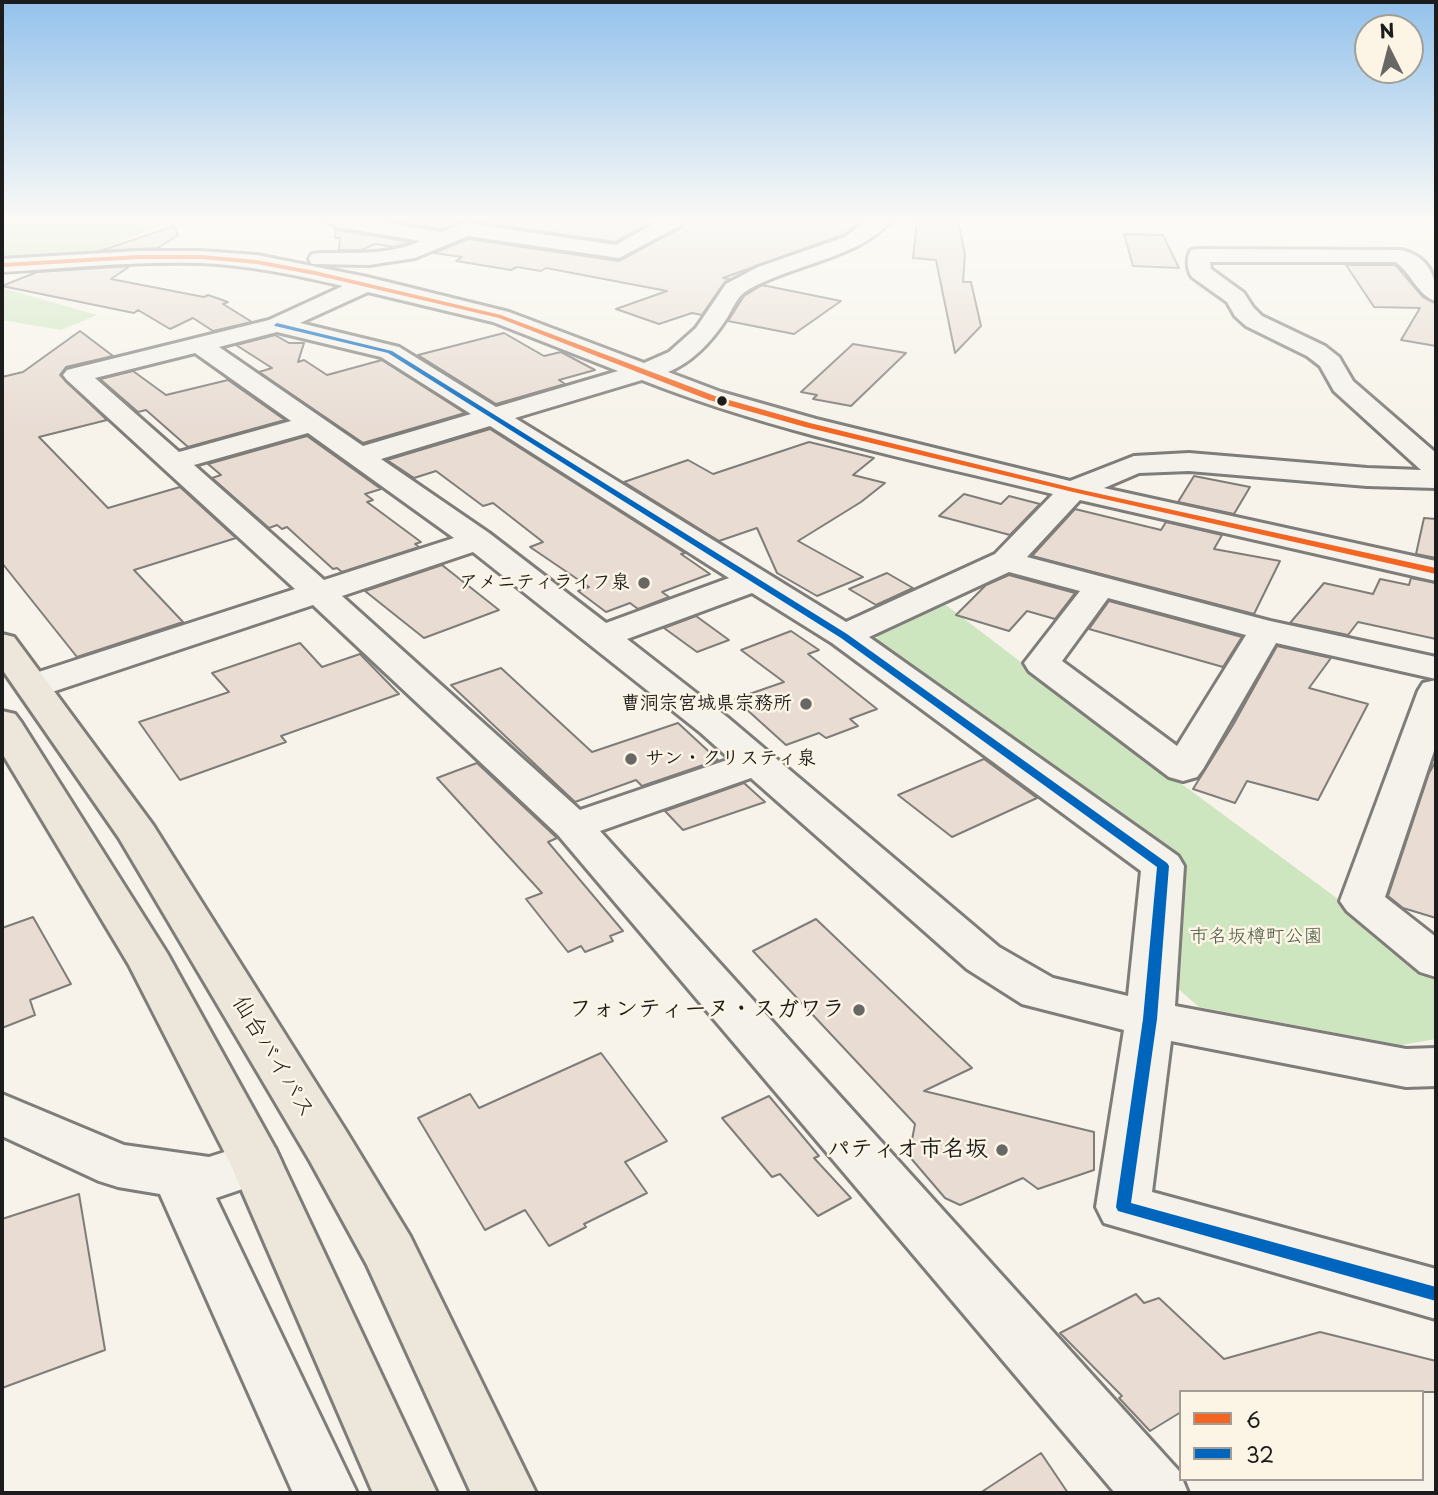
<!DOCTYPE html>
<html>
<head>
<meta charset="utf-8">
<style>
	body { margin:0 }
	#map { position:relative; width:1438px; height:1495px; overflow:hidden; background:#f7f3ea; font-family:"Playpen Sans",sans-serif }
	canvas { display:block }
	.frame { position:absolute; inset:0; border:4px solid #1c1c1c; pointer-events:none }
	.legend { position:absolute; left:1179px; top:1390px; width:245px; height:91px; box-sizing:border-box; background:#fcf5e5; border:2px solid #a29e95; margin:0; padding:9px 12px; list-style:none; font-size:21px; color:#1c1c1c }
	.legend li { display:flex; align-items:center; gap:14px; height:35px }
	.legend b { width:35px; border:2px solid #a29e95 }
	.north { position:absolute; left:1354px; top:14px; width:70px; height:70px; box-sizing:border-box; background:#fcf5e5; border:2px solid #a29e95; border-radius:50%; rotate:354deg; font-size:19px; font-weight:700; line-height:28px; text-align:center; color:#1c1c1c }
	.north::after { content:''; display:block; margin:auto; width:24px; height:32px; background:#696764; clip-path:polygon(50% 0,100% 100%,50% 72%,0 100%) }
</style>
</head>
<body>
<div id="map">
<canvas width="1438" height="1495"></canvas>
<div class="frame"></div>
<ul class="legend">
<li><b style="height:9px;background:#f26522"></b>6</li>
<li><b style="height:9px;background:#0065bd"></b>32</li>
</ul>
<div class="north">N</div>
</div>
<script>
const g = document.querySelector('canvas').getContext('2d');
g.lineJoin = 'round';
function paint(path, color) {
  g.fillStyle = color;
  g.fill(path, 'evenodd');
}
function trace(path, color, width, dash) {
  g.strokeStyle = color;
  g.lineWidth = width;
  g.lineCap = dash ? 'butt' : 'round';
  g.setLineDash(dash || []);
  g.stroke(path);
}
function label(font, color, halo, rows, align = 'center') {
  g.font = font + ' "Playpen Sans","Klee One",sans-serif';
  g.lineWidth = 5;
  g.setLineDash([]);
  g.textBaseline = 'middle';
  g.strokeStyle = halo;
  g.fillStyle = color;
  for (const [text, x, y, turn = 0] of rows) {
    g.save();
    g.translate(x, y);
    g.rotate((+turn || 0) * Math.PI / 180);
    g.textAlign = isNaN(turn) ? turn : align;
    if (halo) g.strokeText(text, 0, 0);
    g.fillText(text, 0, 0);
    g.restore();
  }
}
paint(new Path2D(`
	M2,221h233l-77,5 -62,26 -94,6z
	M2,288l95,27 -36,15 -59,-10z
	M946,605l214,163 178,131 98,81v59l-35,6 -202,-38 -24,-21 6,-117 -305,-225 2,-11z`), '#cee6bf');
const building = new Path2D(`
	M393,221h69l-21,8z
	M471,221h168l12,2 -36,19z
	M686,221h175l-16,13 -122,44 7,1 -6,4 -22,32 -10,-2 -33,11 -43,-15 51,-18 -121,-23 -5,3 -24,-4 -6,3 -55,-9 6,-4 -28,-4 34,-14 151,22 63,-34z
	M917,221h41l7,33 -2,28h8l10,44 -26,27 -19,-93 -23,-2z
	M174,226l4,9 -20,13 -58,3z
	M336,229l1,1 74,12 -17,5 -19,-3 -13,6h-23l1,-12h-5z
	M1124,234l39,1 16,33 -46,-2z
	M1346,265h49l4,4 24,28 13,6v43l-35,-6 19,-32 -46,-1z
	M130,266l-19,13 93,18 4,-2 20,7 -5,2 29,18 -39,9 -20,-13 -23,11 -32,-19 -4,3 -132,-27 35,-14z
	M762,285l79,16 -47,33 -66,-13 16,-25z
	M80,331l33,25 -47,11 -6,8 47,45 -68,17 69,71 72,-21 56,51 -102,32 49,52 -106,35 -75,-94v-186l21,-5z
	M504,333l40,23 17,-4 34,18 -36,10 6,4 -69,20 -78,-49z
	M275,335l14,8h15l-6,19 6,-2 23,15 55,-15 83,53 -102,30 -104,-71 13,-4 -36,-23z
	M853,344l53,9 -55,53 -38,-7 4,-4 -16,-3z
	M133,371l33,24 62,-15 57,40 -97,27 -42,-37 -8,2 -38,-33z
	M490,429l195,124 -4,1 29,20 -48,18 7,5 -31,12 -8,-6 -24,9 -28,-21 11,-4 -59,-40 13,-5 -50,-39 -10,3 -47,-35 -22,7 -27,-18z
	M307,436l74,53 -16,5 8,6 -6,2 54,40 -6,2 4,3 -77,25 -5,-4 -4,1 -46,-42 -5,2 -5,-4 -8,3 -57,-50 9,-3 -13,-11z
	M809,442l65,16 -21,17 32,8 -24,19 -63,39 65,36 -46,19 -40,-23 -20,-45 -38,13 -95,-59 64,-22 25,14z
	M1194,476l56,11 -16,27 -56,-12z
	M964,494l37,10 8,-8 31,8 -30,31 -71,-19z
	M1075,509l86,21 5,-8 56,13 -8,14 66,12 -26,53 -222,-58z
	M1424,518l12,1v39l-20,-4z
	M442,565l57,45 -75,28 -59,-47z
	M887,573l26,15 -37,17 -27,-16z
	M1009,575l66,18 -20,26 -28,-8 -18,20 -53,-16 30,-30z
	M1411,578l25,5v56l-78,-17 -10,13 -58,-12 34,-40 49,11 7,-15 29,6z
	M1109,601l133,36 -19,30 -134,-38z
	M696,616l33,24 -32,12 -33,-24z
	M791,631l28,19 -11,4 69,55 -27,10 8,7 -32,12 -7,-5 -33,12 -51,-46 49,-17 -43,-32z
	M300,643l22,24 38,-13 39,40 -118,42 5,6 -106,38 -41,-58 90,-30 -17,-19z
	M1277,646l54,12 -22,30 59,16 -50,96 -71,-19 -12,22 -42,-14 40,-64z
	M501,668l91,84 86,-29 40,37 -76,26 -6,-6 -61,22 -124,-117z
	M984,759l53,39 -85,39 -54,-42z
	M1436,761v157l-33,-10 -15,-12 41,-123z
	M477,763l80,75 -9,4 75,89 -13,5 3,5 -28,11 -4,-6 -13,6 -42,-53 16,-6 -105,-115z
	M744,783l21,19 -82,28 -18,-19z
	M33,917l38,67 -41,16 5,15 -33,13v-100z
	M816,919l156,149 -48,23 170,41v38l-56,19 -15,-11 -63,27 -15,-7 -36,-42 6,-32 -162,-173z
	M601,1053l66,88 -42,21 22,31 -63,31 2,3 -37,19 -24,-36 -40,20 -67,-112 52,-24 9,14z
	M769,1096l50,60 -5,2 37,40 -33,18 -38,-42 -8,3 -50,-59z
	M79,1194l26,156 -103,38v-169z
	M1136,1294l8,9 15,-5 65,61 96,-27 116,29v31h-255v20l-31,19 -31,-33 3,-2 -62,-63z
	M1041,1453l27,40h-88z`);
paint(building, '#e8dcd3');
trace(building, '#7f7d79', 2);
const minor = new Path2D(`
	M327,221h48l66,11 24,-9 151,22 43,-24h25l-3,4 -62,33 -151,-22 -53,22 -46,7 -57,-1 -3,-5 3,-5 8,-1c33,0 70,2 101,-12l-84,-14z
	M866,221h24c-27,36 -105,45 -145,71 -8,5 -13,18 -18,26 -15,23 -34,44 -59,54l53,20 95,27 254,62 64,-25 55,-3 178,15 54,2 -87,-79 -14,-25 -13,-10 -61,-30 -11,-10 -8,-14 -35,-25c-5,-7 -6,-19 -1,-27l8,-1 202,1c27,6 36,26 35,51 -17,-4 -25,-28 -40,-39h-186l1,7 33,24 9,14 9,9 63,30 14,11 14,24 83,72v35l-69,-2 -178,-15 -50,2 -35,15 332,73v20l-356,-81 -53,57 243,64 166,36v22l-160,-36 -73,126 -6,8 -14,4 -14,-4 -140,-106 -5,-8 56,-72 -71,-19 -140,65 309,219 6,10 -9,140 231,43 30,-1v38l-30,1 -235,-46 -19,151 284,77v50l-332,-96 -8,-16 28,-177 -102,-26 -55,-35 -216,-191 -151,53 579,640 9,22h-73l-557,-658 -245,-230 -267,89 -13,3 -13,-3 -5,-8 5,-8 275,-89 -228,-209 -4,-5 4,-5 202,-50 74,-34c-47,-11 -94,-21 -143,-23 -66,-2 -132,5 -198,9v-13l136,-8h63l56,4 110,22 142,35 135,51 25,-11 27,-24 30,-44 32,-17 87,-30zM368,292l125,30 125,49 -122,36 -97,-60 -99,-24zM277,332l104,25 90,57 -108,32 -144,-99zM195,353l96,68 -112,31 -84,-74zM642,380c132,52 273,80 411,114l-58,60 -149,68 -331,-204zM490,426l239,152 -123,45 -117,-90 -108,-74zM308,433l146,105 -130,42 -130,-115zM473,552l228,181 29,26 -150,51 -238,-214zM752,593l80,50 309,228 -13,125 -75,-18 -54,-31 -272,-230 -100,-78zM1108,598l138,37 -69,111 -115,-85z
	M1436,680v65l-51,152 51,40v40l-16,-5 -73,-61 -7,-10 78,-210 5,-8z
	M2,1094l122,51 85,12 47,-15 19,6 7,15 -7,15 -59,20 141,295h-64l-133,-299 -42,-7 -19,-6 -97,-45z`);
const highway = new Path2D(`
	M2,634l12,3 139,188 193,306 64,105 126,257h-65l-104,-228 -57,-104 -191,-323 -117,-169z
	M2,711l13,3 6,8 146,231 108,195 162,345h-64l-143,-330 -101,-198 -127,-212z`);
trace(minor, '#7f7d79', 6);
trace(highway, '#7f7d79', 6);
paint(minor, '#f5f2ec');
paint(highway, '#ede6da');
paint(new Path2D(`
	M138,255h63l56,5 58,11 186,44 214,81 95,27 263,65 363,80v6l-363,-82 -268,-65 -96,-27 -210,-82 -184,-43 -58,-11 -56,-5h-63l-136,8v-4z`), '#f26522');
paint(new Path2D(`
	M277,323l115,28 455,283 320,229 2,3 -12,153 -26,184 305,84v14l-318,-90 -2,-4 27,-188 14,-152 -316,-229 -453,-285 -113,-27 -1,-1z`), '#0065bd');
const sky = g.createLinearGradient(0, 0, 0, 431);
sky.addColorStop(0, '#93c2ec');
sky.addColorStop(0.51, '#fbfaf6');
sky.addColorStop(1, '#fbfaf600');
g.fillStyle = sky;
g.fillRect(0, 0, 1438, 431);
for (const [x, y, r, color] of [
	[722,401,6,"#1c1c1c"],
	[644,583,7,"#696764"],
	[806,704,7,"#696764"],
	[631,759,7,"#696764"],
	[859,1010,7,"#696764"],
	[1002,1150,7,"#696764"]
]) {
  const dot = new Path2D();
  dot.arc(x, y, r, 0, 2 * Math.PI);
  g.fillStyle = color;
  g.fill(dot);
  trace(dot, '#fcf5e5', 2.5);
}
label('bold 19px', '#1c1c1c', '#fcf5e5', [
	["アメニティライフ泉",630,583],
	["曹洞宗宮城県宗務所",792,704],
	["サン・クリスティ泉",645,759,"left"]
], 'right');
label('19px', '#485642', '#fcf5e5', [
	["市名坂樽町公園",1256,937]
]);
label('bold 23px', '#1c1c1c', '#fcf5e5', [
	["フォンティーヌ・スガワラ",845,1010],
	["パティオ市名坂",988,1150]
], 'right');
label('23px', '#1c1c1c', '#fcf5e5', [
	["仙台バイパス",273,1057,59]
]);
</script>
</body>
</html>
